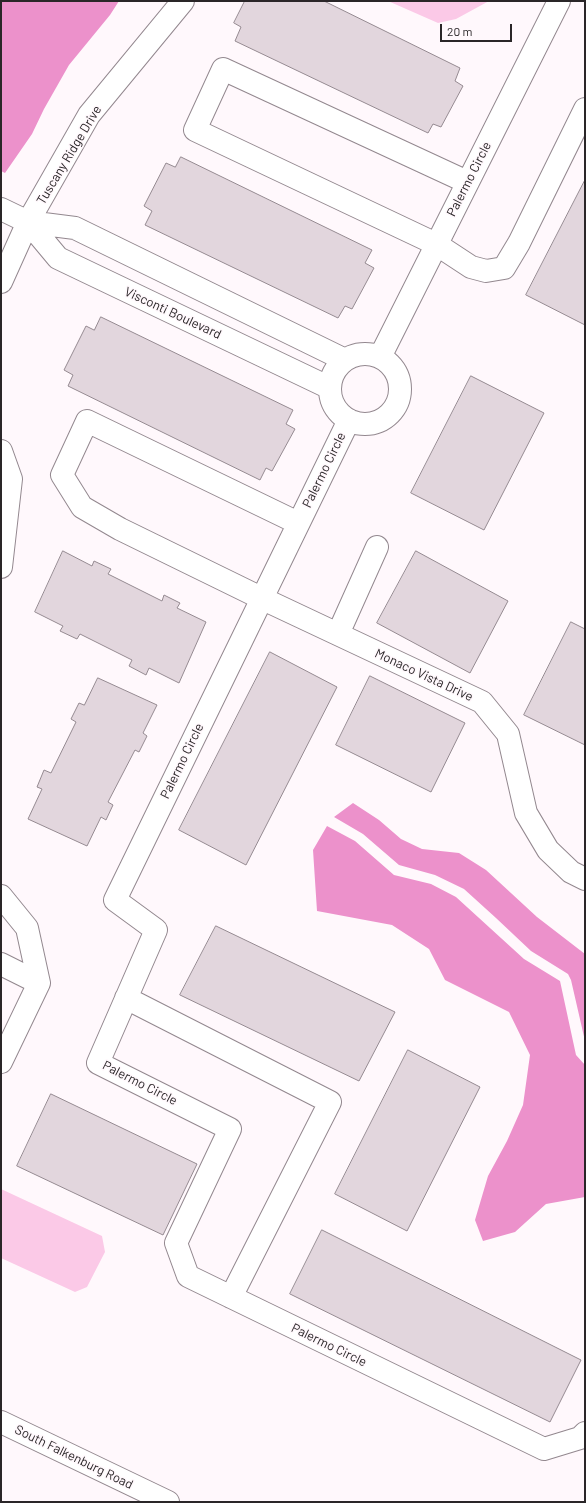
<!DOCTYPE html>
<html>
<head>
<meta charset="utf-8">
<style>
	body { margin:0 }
	#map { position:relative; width:586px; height:1503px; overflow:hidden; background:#fff8fc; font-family:Barlow,sans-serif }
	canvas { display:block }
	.frame { position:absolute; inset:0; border:2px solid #2a2628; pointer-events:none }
	.scale { position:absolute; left:440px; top:24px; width:72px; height:18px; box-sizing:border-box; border:2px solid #2a2628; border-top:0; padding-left:5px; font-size:12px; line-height:14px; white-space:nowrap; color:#2a2628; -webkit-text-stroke:3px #fff8fc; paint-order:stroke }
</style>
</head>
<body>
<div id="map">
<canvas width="586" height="1503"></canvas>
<div class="frame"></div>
<div class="scale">20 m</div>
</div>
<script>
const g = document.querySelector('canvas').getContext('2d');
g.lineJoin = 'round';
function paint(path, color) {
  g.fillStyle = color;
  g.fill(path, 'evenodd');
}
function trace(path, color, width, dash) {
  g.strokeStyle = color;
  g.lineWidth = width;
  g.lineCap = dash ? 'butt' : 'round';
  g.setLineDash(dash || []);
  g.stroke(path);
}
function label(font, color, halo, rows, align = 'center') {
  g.font = font + ' Barlow,sans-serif';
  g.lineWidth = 3;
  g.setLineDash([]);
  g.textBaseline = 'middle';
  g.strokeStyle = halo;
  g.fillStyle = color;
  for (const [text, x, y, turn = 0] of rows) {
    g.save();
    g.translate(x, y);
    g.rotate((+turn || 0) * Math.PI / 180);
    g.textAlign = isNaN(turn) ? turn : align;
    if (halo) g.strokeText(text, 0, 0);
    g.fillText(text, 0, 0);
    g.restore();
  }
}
paint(new Path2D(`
	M388,1h101l-33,18 -18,4z
	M1,1189l101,47 3,16 -18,35 -12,5 -74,-34z`), '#fbc9e7');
paint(new Path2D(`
	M1,1h118l-9,14 -41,50 -25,44 -12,25 -27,39 -4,-2z
	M353,803l26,17 22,19 21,10 37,4 27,17 51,47 48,37v87l-14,-61 -3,-6 -37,-23 -35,-33 -32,-29 -29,-14 -36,-10 -36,-31 -29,-17z
	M327,826l28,15 39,34 37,9 25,13 68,62 36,22 16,74 9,10v132l-39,7 -31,28 -32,9 -8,-21 13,-44 19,-35 16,-36 7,-50 -21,-43 -64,-32 -16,-31 -37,-24 -75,-14 -4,-61z`), '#ec91cb');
const building = new Path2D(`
	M245,1h79l136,67 -5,13 8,5 -22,41 -8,-3 -5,9 -193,-92 6,-14 -7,-4z
	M181,157l191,93 -7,13 9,5 -22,41 -7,-3 -7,12 -193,-93 7,-14 -8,-5 22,-43 9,4z
	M585,180v145l-59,-30z
	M101,317l192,93 -7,14 9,5 -23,42 -6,-3 -6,12 -192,-94 5,-11 -9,-5 22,-44 8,4z
	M471,376l73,37 -60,117 -73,-37z
	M63,551l29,15 2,-5 17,8 -3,5 54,27 2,-6 16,8 -3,5 29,14 -27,61 -30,-15 -3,7 -17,-9 3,-6 -52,-26 -3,5 -17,-8 3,-5 -28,-14z
	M416,551l92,50 -38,72 -93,-50z
	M571,622l14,7v116l-61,-30z
	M270,652l67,35 -91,178 -67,-35z
	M370,676l95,47 -34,69 -95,-47z
	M98,678l59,27 -14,28 4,3 -8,16 -4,-2 -27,52 5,3 -7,15 -5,-3 -14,29 -59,-27 14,-30 -5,-2 7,-17 7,3 25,-51 -5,-3 8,-16 5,2z
	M216,926l179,86 -36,69 -179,-86z
	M408,1050l72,37 -73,144 -72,-37z
	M51,1094l146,70 -34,71 -146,-69z
	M322,1230l259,130 -31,62 -260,-128z`);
paint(building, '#e2d6dd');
trace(building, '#958a91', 1);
const minor = new Path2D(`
	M467,182l-244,-113 -28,61 241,114 35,23 15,4 18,-3 15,-25 66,-134
	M1,209l27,13 47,6 270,132
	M28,222l30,36 272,130
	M1,282l27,-60 61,-107 94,-114
	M330 389a35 35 0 1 1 70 0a35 35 0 1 1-70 0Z
	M380,357l179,-356
	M349,420l-234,480 41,30 -58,133 132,66 -54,114 12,33 356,173 36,-11 5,-5
	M1,451l10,28 -10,88
	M298,523l-211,-102 -25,54 20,32 38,22 141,69 221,104 26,32 18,79 22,37 23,22 14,7
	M338,634l39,-87
	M1,896l26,32 12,55 -38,79
	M1,964l38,19
	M126,998l204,104 -99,195
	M1,1422l167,80`);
trace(minor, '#93888f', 24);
trace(minor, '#fff', 22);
label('13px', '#2a2628', '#fff8fc', [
	["Tuscany Ridge Drive",69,155,-59],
	["Palermo Circle",469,179,-63],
	["Visconti Boulevard",173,313,25],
	["Palermo Circle",324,470,-64],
	["Monaco Vista Drive",424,675,25],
	["Palermo Circle",182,761,-64],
	["Palermo Circle",140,1083,27],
	["Palermo Circle",329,1345,26],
	["South Falkenburg Road",74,1457,26]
]);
</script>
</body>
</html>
